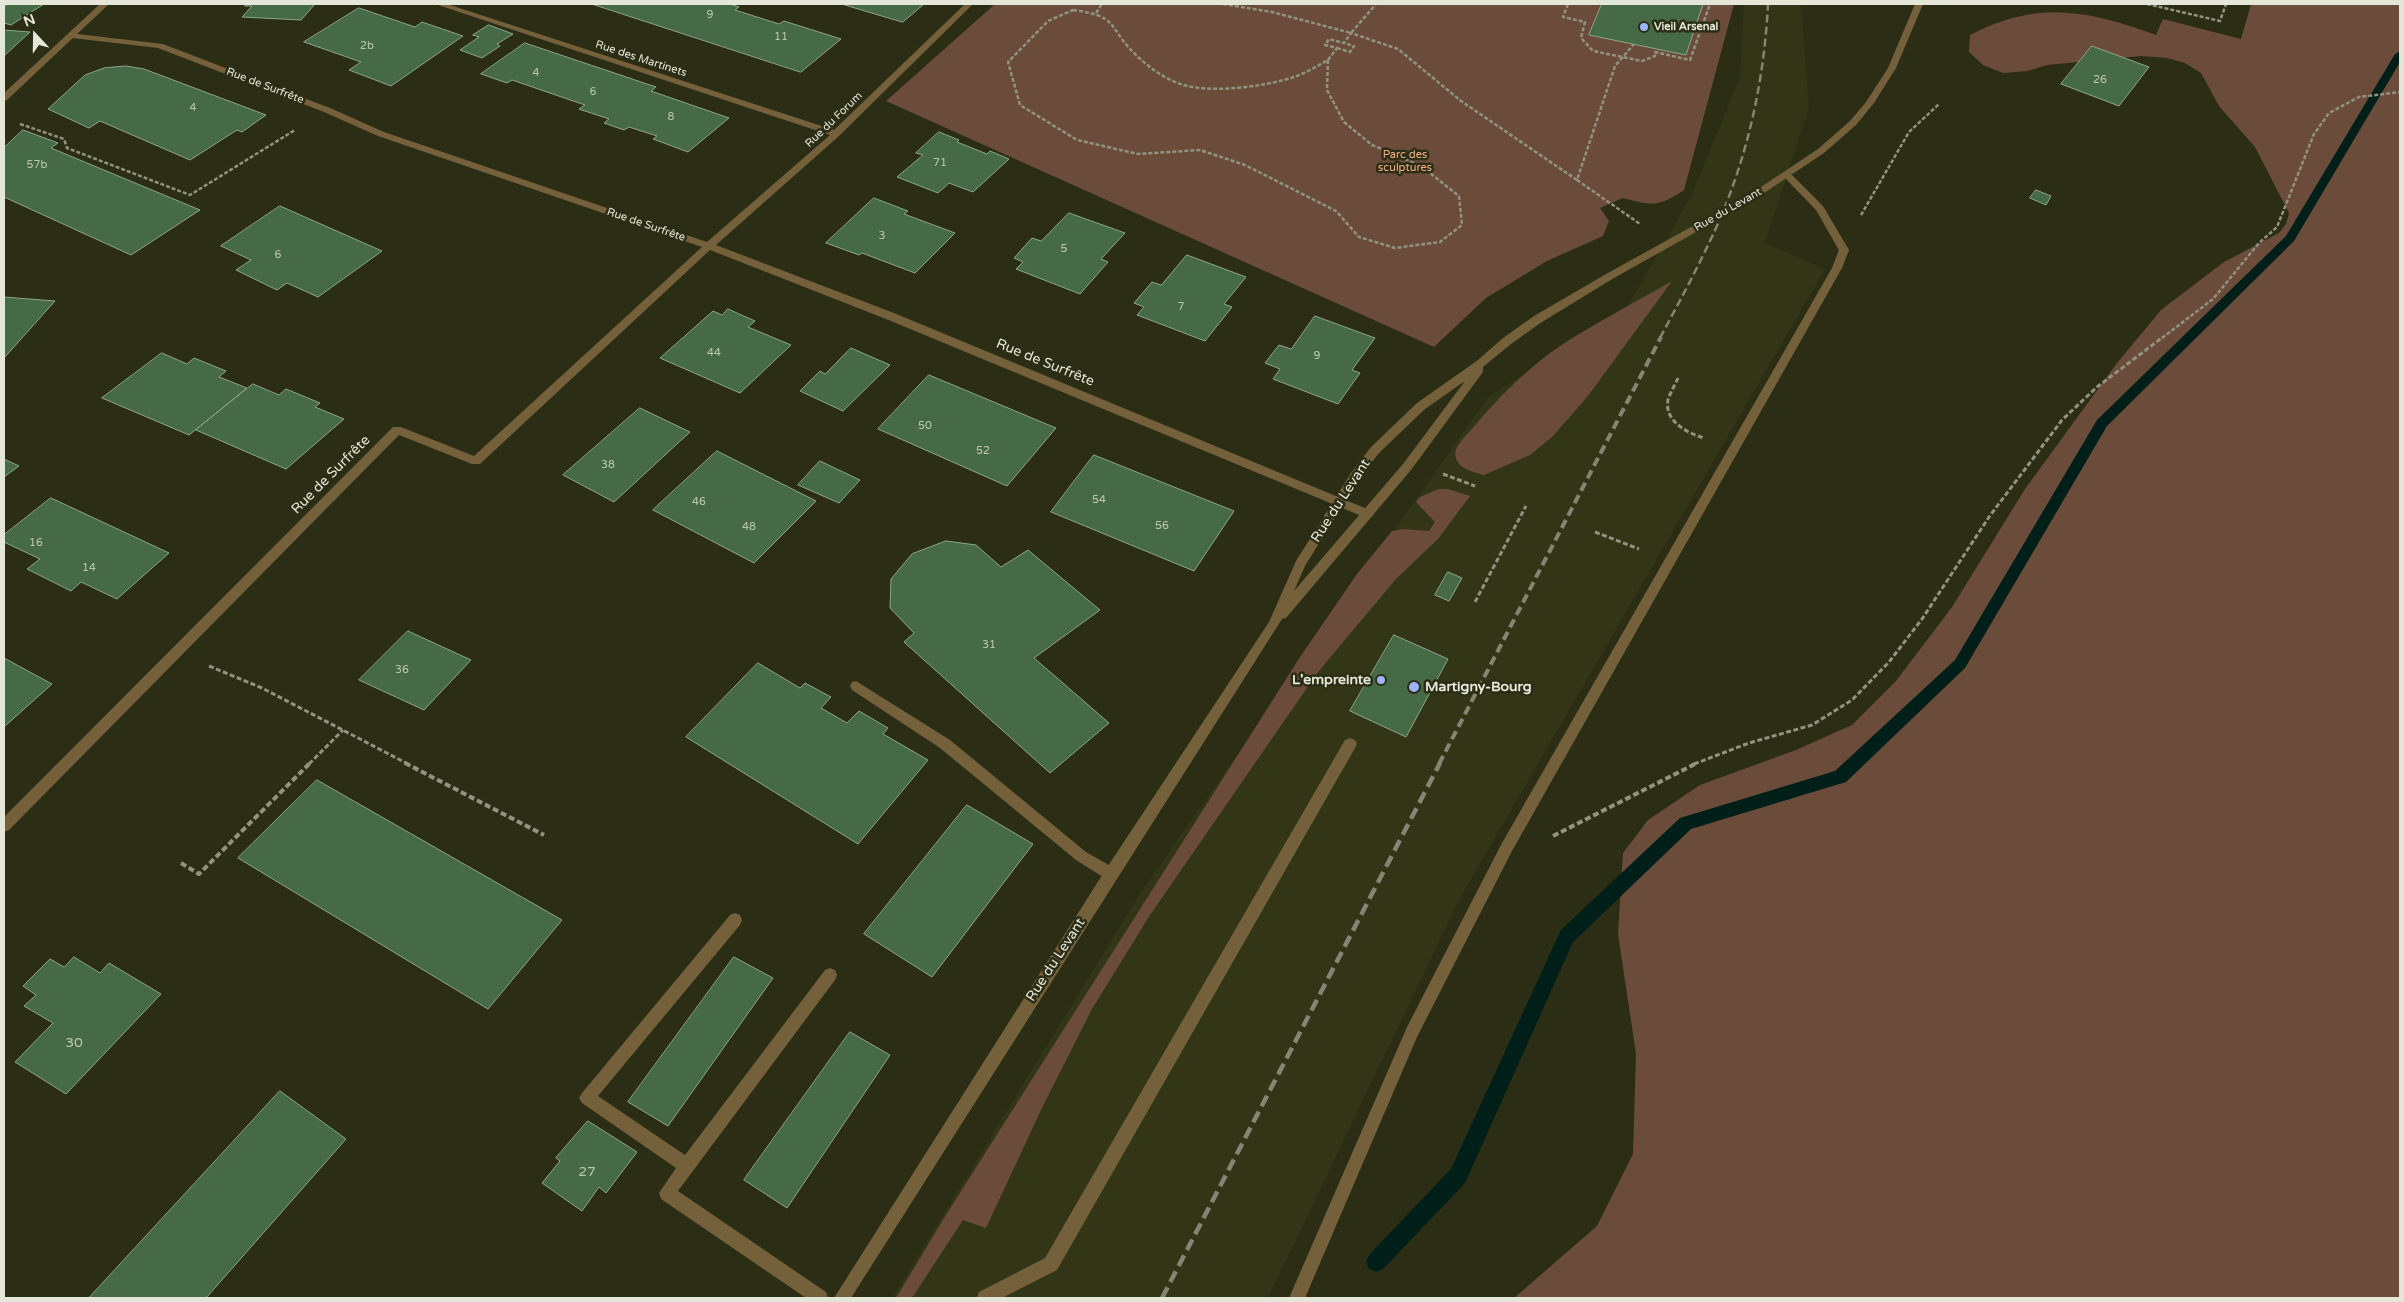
<!DOCTYPE html>
<html>
<head>
<meta charset="utf-8">
<style>
	body { margin:0 }
	#map { position:relative; width:2404px; height:1302px; overflow:hidden; background:#2b2d15; font-family:"Varela Round",sans-serif }
	canvas { display:block }
	.frame { position:absolute; inset:0; border:5px solid #e4e6d7; pointer-events:none }
	.north { position:absolute; left:10px; top:10px; width:50px; height:50px; -webkit-text-stroke:4px #2b2d15; paint-order:stroke; rotate:339deg; font-size:14px; font-weight:700; line-height:20px; text-align:center; color:#e4e6d7 }
	.north::after { content:''; display:block; margin:auto; width:18px; height:22px; background:#e4e6d7; clip-path:polygon(50% 0,100% 100%,50% 72%,0 100%) }
</style>
</head>
<body>
<div id="map">
<canvas width="2404" height="1302"></canvas>
<div class="frame"></div>
<div class="north">N</div>
</div>
<script>
const g = document.querySelector('canvas').getContext('2d');
g.lineJoin = 'round';
function paint(path, color) {
  g.fillStyle = color;
  g.fill(path, 'evenodd');
}
function trace(path, color, width, dash) {
  g.strokeStyle = color;
  g.lineWidth = width;
  g.lineCap = dash ? 'butt' : 'round';
  g.setLineDash(dash || []);
  g.stroke(path);
}
function label(font, color, halo, rows, align = 'center') {
  g.font = font + ' "Varela Round",sans-serif';
  g.lineWidth = 5;
  g.setLineDash([]);
  g.textBaseline = 'middle';
  g.strokeStyle = halo;
  g.fillStyle = color;
  for (const [text, x, y, turn = 0] of rows) {
    g.save();
    g.translate(x, y);
    g.rotate((+turn || 0) * Math.PI / 180);
    g.textAlign = isNaN(turn) ? turn : align;
    if (halo) g.strokeText(text, 0, 0);
    g.fillText(text, 0, 0);
    g.restore();
  }
}
paint(new Path2D(`
	M1744,4h57l8,103 -44,136 60,26 -365,629 -192,400h-376l249,-406 347,-495 137,-86 66,-115 49,-118z`), '#333616');
paint(new Path2D(`
	M995,4h739l-50,186c-25,17 -32,16 -61,8l-23,10 9,13 -6,15 -56,25 -61,37 -52,49 -548,-246z
	M2251,4h149v1294h-886l83,-72 36,-72 3,-100 -18,-120 5,-81 25,-33 52,-35 96,-35 56,-25 44,-44 56,-74 73,-118 92,-126 44,-53 63,-48 55,-29 7,-9 3,-11 -34,-66 -36,-41 -18,-33 -16,-10 -18,-5 -26,-2 -94,9 -19,6 -25,2 -20,-8 -14,-13 1,-17c68,-35 116,-25 186,0l7,-16 78,20z
	M1672,281l-84,115 -36,41 -22,18 -46,20c-10,-3 -25,-6 -28,-17 -4,-10 10,-22 16,-29 26,-31 57,-63 91,-85 36,-23 73,-42 109,-63z
	M1438,489h10l22,7 -32,43 -42,40 -78,93 -168,243 -58,94 -50,99 -56,120 -23,-8 -51,78h-16l48,-80 356,-561 57,-83 35,-43 11,-2 26,2 6,-9 -19,-20 4,-5z`), '#6b4c3b');
paint(new Path2D(`
	M2400,51v11l-106,179 -187,185 -142,242 -119,114 -155,47 -118,113 -108,241 -82,86 -7,3 -7,-3 -3,-7 3,-7 82,-86 110,-239 119,-112 155,-47 120,-111 142,-240 189,-184 109,-182z`), '#001f18');
const building = new Path2D(`
	M9,4h35l-33,21 -7,-2v-16z
	M247,4h68l-14,16 -59,-3 10,-11h-7z
	M592,4h138l9,3 -4,3 44,14 5,-3 57,18 -40,33z
	M842,4h82l-21,18z
	M1602,4h101l-17,51 -97,-20z
	M359,8l56,19 7,-5 41,14 -72,50 -42,-16 12,-8 -57,-20z
	M489,25l24,9 -16,10 3,2 -18,12 -22,-8 19,-13 -6,-2z
	M4,30l26,2 -26,24z
	M525,43l131,44 -5,4 78,27 -41,34 -35,-13 4,-3 -28,-9 -5,3 -20,-7 5,-4 -30,-10 6,-4 -73,-25 -5,3 -26,-9z
	M2092,46l57,21 -30,39 -58,-22z
	M126,66l18,3 122,46 -24,17 -5,-2 -47,30 -90,-39 -11,7 -41,-19 37,-34 19,-7z
	M23,130l35,13 -7,5 149,62 -69,45 -127,-58v-49z
	M939,132l20,8 -2,2 30,12 3,-3 19,8 -36,33 -24,-9 -11,10 -41,-16 26,-22 -7,-2z
	M2036,190l15,6 -5,9 -16,-7z
	M874,198l34,13 -4,3 51,19 -40,40 -53,-20 -3,2 -33,-12z
	M280,206l102,45 -64,46 -31,-14 -10,7 -41,-20 15,-10 -30,-14z
	M1069,213l56,20 -24,26 7,3 -28,32 -64,-25 7,-7 -9,-4 18,-20 9,3z
	M1187,255l59,22 -22,27 8,3 -27,34 -68,-26 7,-8 -10,-4 18,-21 9,3z
	M4,297l51,4 -51,57z
	M728,309l27,12 -7,6 43,18 -51,48 -80,-35 53,-47 9,4z
	M1315,316l60,22 -23,32 8,3 -22,31 -65,-25 7,-10 -15,-6 14,-18 12,4z
	M851,348l39,17 -47,46 -43,-20 20,-20 5,3z
	M162,353l25,11 7,-6 32,13 -7,6 28,11 -58,47 -87,-37z
	M929,375l127,53 -49,58 -129,-57z
	M253,384l26,11 7,-6 34,14 -5,4 29,12 -58,50 -90,-39z
	M640,408l50,24 -76,70 -51,-27z
	M717,451l99,50 -62,62 -101,-53z
	M1094,455l140,56 -40,60 -143,-59z
	M4,459l15,7 -15,11z
	M820,461l40,19 -21,23 -41,-18z
	M51,498l118,55 -52,46 -36,-17 -10,9 -44,-22 13,-10 -36,-17v-7z
	M946,541l30,4 25,22 27,-17 72,60 -66,48 75,65 -59,50 -146,-131 10,-9 -24,-25 1,-29 21,-25z
	M1448,572l14,6 -13,23 -14,-6z
	M408,631l63,29 -47,50 -65,-30z
	M1394,635l54,24 -42,78 -56,-26z
	M4,658l48,26 -48,43z
	M758,663l42,25 5,-5 26,14 -10,11 26,15 12,-12 29,17 -5,6 45,26 -70,84 -172,-107z
	M317,780l245,140 -74,89 -250,-151z
	M967,805l66,39 -101,133 -68,-43z
	M74,957l26,16 9,-10 52,31 -95,100 -51,-32 38,-39 -29,-17 12,-11 -13,-9 27,-27 14,8z
	M734,957l39,21 -105,148 -40,-24z
	M850,1032l40,23 -103,153 -43,-28z
	M280,1091l66,48 -140,159h-117z
	M588,1121l49,31 -31,41 -7,-6 -17,24 -40,-28 18,-22 -4,-3z`);
paint(building, '#456a45');
trace(building, '#8fa58f', 1);
trace(new Path2D(`
	M1223,4l49,8 79,21 25,-29
	M1568,4l-5,13 22,5 -4,16 12,13 49,10 13,-5v-4l35,8 20,-56
	M2147,4l73,17 6,-17
	M1073,10c46,6 34,16 61,43 16,16 37,31 59,34 28,5 74,-1 101,-10 12,-4 23,-11 34,-17l-1,30 17,32 28,23 49,21 38,30 3,29 -22,17 -45,6 -36,-11 -23,-26 -91,-46 -45,-15 -62,4 -61,-14 -57,-35 -12,-43 40,-41z
	M1096,13l6,-9
	M1337,48l13,4 4,-6 -10,-3
	M1328,60l9,-12 -12,-3 4,-6 15,4 7,-10 47,16 63,52 116,79 38,-114 19,-22
	M20,124l44,15 3,9 123,47 105,-65
	M1577,180l63,44
	M1861,215l48,-83 30,-28
	M2162,338l51,-39 46,-56 18,-16 37,-93 15,-21 30,-16 41,-5`), '#919380', 2.5, [4, 2]);
trace(new Path2D(`
	M1678,378c-3,7 -8,15 -10,22 -4,21 19,33 36,38
	M1443,474l32,12
	M1595,532l44,17
	M1475,602l51,-96
	M209,666l53,22 146,76
	M309,764l34,-34
	M1694,764l55,-21 63,-18 40,-25 37,-38 33,-43 67,-102 73,-97 35,-33 66,-50`), '#919380', 3, [5, 2.5]);
trace(new Path2D(`
	M405,763l139,72
	M1553,836l144,-73
	M181,863l18,11 111,-111`), '#919380', 4, [6, 3]);
paint(new Path2D(`
	M1787,172l3,1 33,33 26,44 -1,2h-8l-24,-42 -32,-33v-4z
	M856,681l94,59 136,112 30,17 2,5 -2,5 -5,1 -5,-1 -30,-19 -136,-112 -88,-58 -2,-4 2,-4z
	M1350,738l5,2 2,4 -2,4 -298,522 -55,28h-25l2,-6 66,-34 300,-518z
	M735,913l5,2 2,5 -2,5 -142,171 87,59 140,-185 5,-2 5,2 2,5 -2,5 -157,211 148,101 2,6h-22l-145,-99 -2,-6 17,-25 -94,-65 -3,-5 3,-5 148,-178z`), '#74603a');
paint(new Path2D(`
	M435,4h12l387,126 131,-126h8l-134,132 -123,109 178,68 478,198 2,3 -2,3h-8l-478,-198 -176,-69 -230,214h-8l-73,-29 -390,395 -5,2v-15l389,-390h8l73,29 228,-209 -324,-111 -54,-24 -166,-64 -86,-10 -3,-1v-4l94,11 167,64 54,24 323,110 123,-107z
	M1844,247l5,3 -7,18 -330,583 -95,186 -112,261h-16l118,-271 95,-184 330,-575 7,-18z`), '#74603a');
paint(new Path2D(`
	M100,4h9l-102,96 -3,1v-8z
	M1915,4h8l-27,64 -22,35 -18,22 -32,28 -69,46 -141,79 -72,44 -31,22 -28,23v5l-72,98 -125,148 -4,1 -431,679h-17l272,-429 163,-247 27,-61 55,-88 20,-26 46,-44 61,-43 25,-22 31,-22 72,-42 143,-79 69,-46 32,-28 16,-19 22,-34zM1465,381l-62,83 -109,127 11,-25 54,-87 20,-26 46,-44z`), '#74603a');
trace(new Path2D(`
	M1660,338c17,-32 34,-63 49,-95 36,-74 55,-157 59,-239`), '#848673', 2.5, [8, 4]);
trace(new Path2D(`
	M1439,764l222,-427`), '#848673', 4, [9, 5]);
trace(new Path2D(`
	M1162,1298l278,-535`), '#848673', 4.5, [12, 6]);
for (const [x, y, r, color] of [
	[1644,27,5,"#9db4fd"],
	[1381,680,5,"#9db4fd"],
	[1414,687,6,"#9db4fd"]
]) {
  const dot = new Path2D();
  dot.arc(x, y, r, 0, 2 * Math.PI);
  g.fillStyle = color;
  g.fill(dot);
  trace(dot, '#2b2d15', 2);
}
label('11px', '#bcc7b2', null, [
	["9",710,15],
	["11",781,37],
	["2b",367,46],
	["4",536,73],
	["26",2100,80],
	["6",593,92],
	["4",193,108],
	["8",671,117],
	["71",940,163],
	["57b",37,165],
	["3",882,236],
	["5",1064,249],
	["6",278,255],
	["7",1181,307],
	["44",714,353],
	["9",1317,356],
	["50",925,426],
	["52",983,451],
	["38",608,465],
	["54",1099,500],
	["46",699,502],
	["56",1162,526],
	["48",749,527],
	["16",36,543],
	["14",89,568],
	["31",989,645],
	["36",402,670]
]);
label('bold 11px', '#e4e6d7', '#2b2d15', [
	["Vieil Arsenal",1654,27]
], 'left');
label('11px', '#e4e6d7', '#2b2d15', [
	["Rue des Martinets",641,59,18],
	["Rue de Surfrête",265,86,21],
	["Rue du Forum",834,120,-44],
	["Rue du Levant",1728,210,-30],
	["Rue de Surfrête",646,225,19]
]);
label('11px', '#f7ae85', '#2b2d15', [
	["Parc des",1405,155],
	["sculptures",1405,168]
]);
label('14px', '#e4e6d7', '#2b2d15', [
	["Rue de Surfrête",1045,363,22],
	["Rue de Surfrête",331,475,-45],
	["Rue du Levant",1341,501,-57],
	["Rue du Levant",1056,960,-57]
]);
label('bold 14px', '#e4e6d7', '#2b2d15', [
	["L'empreinte",1371,680],
	["Martigny-Bourg",1425,687,"left"]
], 'right');
label('14px', '#bcc7b2', null, [
	["30",74,1043],
	["27",587,1172]
]);
</script>
</body>
</html>
